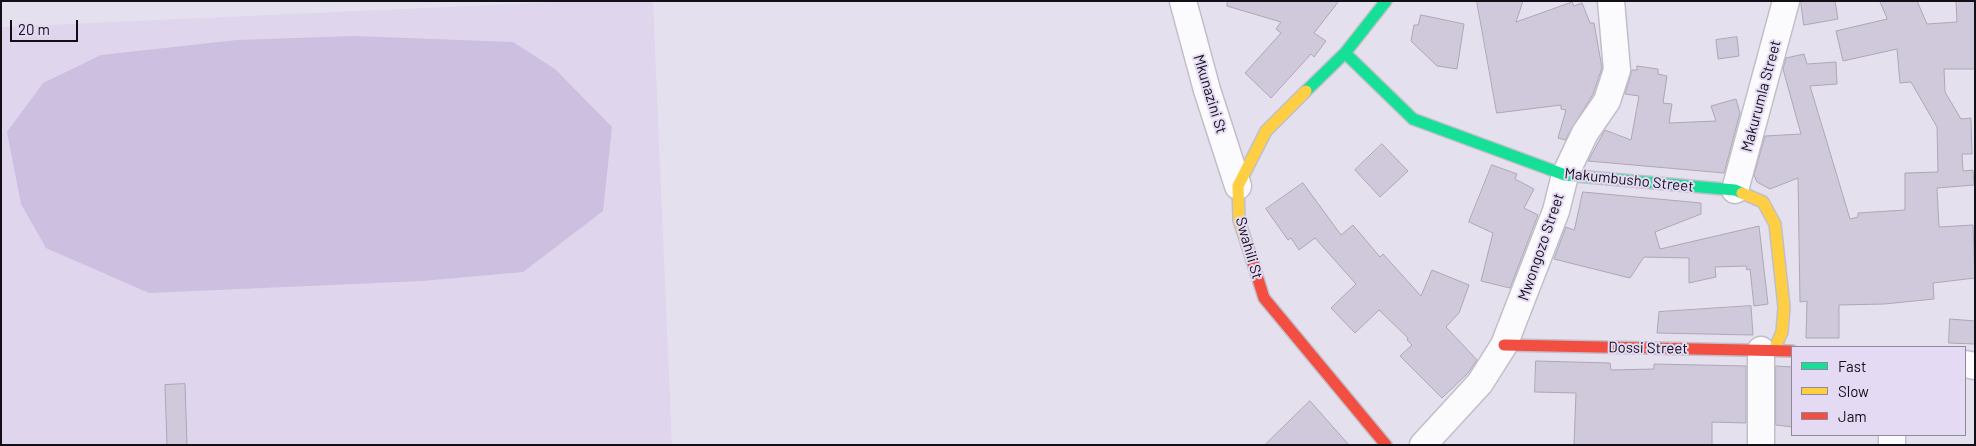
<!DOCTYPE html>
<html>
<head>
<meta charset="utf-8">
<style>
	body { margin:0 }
	#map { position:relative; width:1976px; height:446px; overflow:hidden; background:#e5e0ee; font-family:Barlow,sans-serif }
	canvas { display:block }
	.frame { position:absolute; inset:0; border:2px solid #120f17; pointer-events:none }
	.legend { position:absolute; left:1791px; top:346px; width:175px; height:90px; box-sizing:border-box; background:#e4daf4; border:1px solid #90899c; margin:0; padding:6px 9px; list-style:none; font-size:15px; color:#120f17 }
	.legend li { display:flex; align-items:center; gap:10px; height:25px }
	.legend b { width:25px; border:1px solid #90899c }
	.scale { position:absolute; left:10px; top:20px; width:68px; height:22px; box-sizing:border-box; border:2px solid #120f17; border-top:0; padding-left:6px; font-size:15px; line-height:18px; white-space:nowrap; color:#120f17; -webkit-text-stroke:4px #e4daf4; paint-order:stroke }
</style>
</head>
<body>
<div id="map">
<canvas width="1976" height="446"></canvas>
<div class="frame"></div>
<ul class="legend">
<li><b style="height:6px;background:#16e098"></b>Fast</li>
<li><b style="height:6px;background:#ffcf43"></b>Slow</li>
<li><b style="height:6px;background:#f24e42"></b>Jam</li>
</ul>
<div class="scale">20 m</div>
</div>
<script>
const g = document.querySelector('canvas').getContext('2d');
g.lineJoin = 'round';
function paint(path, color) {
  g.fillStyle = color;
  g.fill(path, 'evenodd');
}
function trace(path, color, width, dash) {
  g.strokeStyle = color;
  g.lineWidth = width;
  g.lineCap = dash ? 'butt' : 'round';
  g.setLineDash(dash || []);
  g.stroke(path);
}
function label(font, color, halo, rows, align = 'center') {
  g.font = font + ' Barlow,sans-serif';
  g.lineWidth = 4;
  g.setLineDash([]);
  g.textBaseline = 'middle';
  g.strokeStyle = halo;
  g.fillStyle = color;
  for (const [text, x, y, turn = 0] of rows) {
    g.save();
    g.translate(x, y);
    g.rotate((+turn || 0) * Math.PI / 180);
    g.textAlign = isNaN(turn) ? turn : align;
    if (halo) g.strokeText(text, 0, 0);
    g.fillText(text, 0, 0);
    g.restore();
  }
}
paint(new Path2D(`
	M581,1h72l19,444h-671v-418z`), '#dfd6ed');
paint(new Path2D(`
	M354,36l159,6 42,27 57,58 -9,84 -80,61 -101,9 -273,12 -103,-45 -25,-44 -14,-72 36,-49 58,-28 136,-15z`), '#ccbfdf');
const building = new Path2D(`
	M1228,1h111l-25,32 12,8 -12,16 -3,-3 -40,44 -26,-25 36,-40 -5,-4 5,-7 -54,-16z
	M1477,1h46l-7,21 56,-20 2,4 8,-3 8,20h4l8,45 -9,26 -28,46 -7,-2 8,-28 -5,-1v-4l-64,8z
	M1801,1h34l3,18 -34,6z
	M1880,1h37l10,23 30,-2 -1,-21h19v68h-31l1,23 16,27 10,-1 1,36h-10l1,17 10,-1 1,15 -37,3 2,39 34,-2 2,53 -42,5 1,16 -50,5 -45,1v33h-33l1,-37 -7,1 -2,-124 -28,11 -13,-7 -3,-7 11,-39 36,-2 -18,-65 3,-11 18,-4 3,10 29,-2 1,22 -27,2 40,133 8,-2v-4l47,-3v-37l33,-1 -1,-45 -26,-45 -11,1 -3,-34 -54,12 -7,-30 51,-12z
	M1421,15l43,9 -7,45 -20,-3 -26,-25 3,-16h4z
	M1737,37l2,19 -21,3 -2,-19z
	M1637,66l21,3v5l9,2 -4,27 9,1 -3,19 47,-2 -5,-15 25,-7 4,14 -16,60 -136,-12 17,-31 26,10 8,-44 -14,-2 7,-24h5z
	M1382,144l26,27 -28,26 -25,-27z
	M1492,165l25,9 -2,5 19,10 -10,19 14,7 -28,73 -29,-7 12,-48 -24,-11z
	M1303,183l38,52 12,-10 27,32 3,-3 38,42 11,-26 37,15 -10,28 -13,14 31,33 -9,13 -26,25 -42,-42 12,-11 -5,-5 1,-2 -29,-28 -24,23 -24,-25 25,-24 -41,-46 -16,12 -8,-12 -3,2 -22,-31z
	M1583,192l118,11v11l-46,18 5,17 99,-23 9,78 -14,2 -4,-37 -3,1 -1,-4 -31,1 1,10 -27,6v-25l-45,-1 -14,21 -76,-19 12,-32 8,3z
	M1751,306l2,29 -96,-2 2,-21z
	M1950,319l25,2v23l-26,-1z
	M1536,361l74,2 1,7 43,-1v-5l92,2v57l-34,-1v23h-138l2,-52 -41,-1z
	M1776,366l16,1v60l-16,-2z
	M185,384l2,61h-20l-2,-60z
	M1310,401l39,44h-84z`);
paint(building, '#d0c9db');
trace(building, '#aca7b3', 1);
const street = new Path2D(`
	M1183,1l24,89 31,96
	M1735,190l51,-189
	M1965,364l10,2
	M1892,435v10
	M1423,445l57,-62 24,-38 52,-134 9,-36 20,-42 22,-32 10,-31 -6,-69
	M1761,445v-95`);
const fast = new Path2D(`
	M1345,53l68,66 152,56 170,15 7,3
	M1306,91l39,-38 41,-52`);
const slow = new Path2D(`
	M1742,193l21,9 12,22 9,83 -2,25 -8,18
	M1252,260l-13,-40 -1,-34 28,-55 40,-40`);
const jam = new Path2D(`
	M1252,260l12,38 122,147
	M1504,345l288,6`);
trace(street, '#c2bec9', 29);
trace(fast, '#c2bec9', 14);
trace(slow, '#c2bec9', 14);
trace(jam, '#c2bec9', 14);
trace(street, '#fbfafc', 26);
trace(fast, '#16e098', 11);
trace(slow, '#ffcf43', 11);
trace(jam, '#f24e42', 11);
label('15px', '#120f17', '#e4daf4', [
	["Mkunazini St",1210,94,73],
	["Makurumla Street",1761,96,-75],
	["Makumbusho Street",1629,180,6],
	["Mwongozo Street",1541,247,-71],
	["Swahili St",1249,248,74],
	["Dossi Street",1648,348,1]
]);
</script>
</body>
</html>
